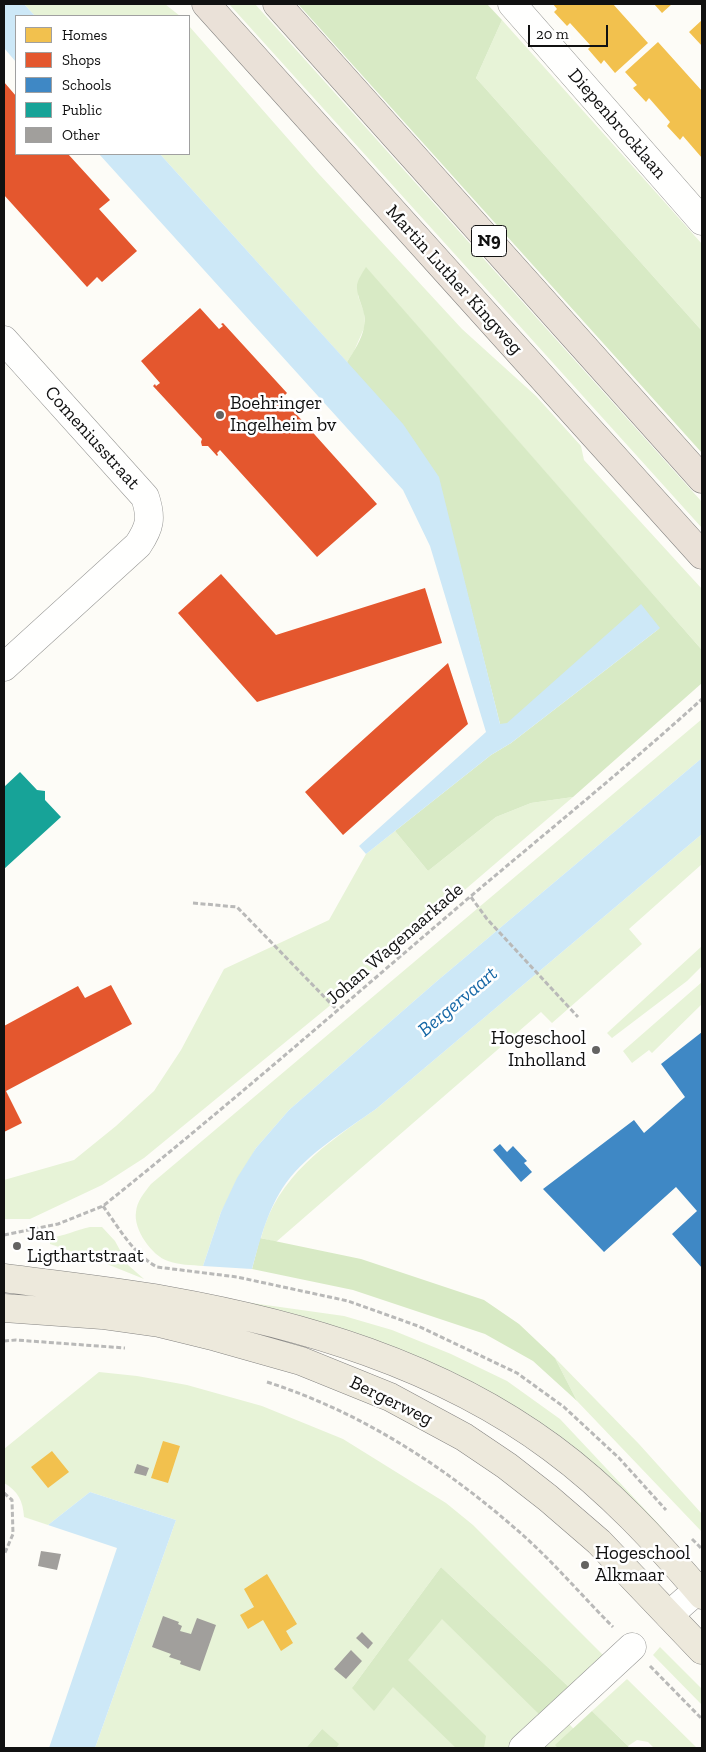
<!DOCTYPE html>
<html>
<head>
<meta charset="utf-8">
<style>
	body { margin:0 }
	#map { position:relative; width:706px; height:1752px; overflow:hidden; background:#fdfcf7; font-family:"Zilla Slab",serif }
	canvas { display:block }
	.frame { position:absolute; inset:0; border:5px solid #111; pointer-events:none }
	.legend { position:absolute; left:15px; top:15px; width:175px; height:140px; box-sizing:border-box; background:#fff; border:1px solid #a0a0a0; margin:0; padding:6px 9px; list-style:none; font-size:15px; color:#111 }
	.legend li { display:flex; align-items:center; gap:10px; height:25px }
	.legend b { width:25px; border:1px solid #a0a0a0 }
	.scale { position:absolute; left:528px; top:25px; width:80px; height:22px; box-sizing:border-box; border:2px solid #111; border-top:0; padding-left:6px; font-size:15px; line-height:18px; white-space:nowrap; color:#111; -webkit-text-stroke:4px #fff; paint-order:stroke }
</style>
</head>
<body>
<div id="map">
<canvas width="706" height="1752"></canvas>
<div class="frame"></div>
<ul class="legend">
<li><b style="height:14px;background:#f2c14e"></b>Homes</li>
<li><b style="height:14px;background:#e4572e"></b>Shops</li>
<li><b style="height:14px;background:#3f88c5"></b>Schools</li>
<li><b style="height:14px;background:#17a398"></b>Public</li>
<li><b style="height:14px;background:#a19f9c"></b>Other</li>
</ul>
<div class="scale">20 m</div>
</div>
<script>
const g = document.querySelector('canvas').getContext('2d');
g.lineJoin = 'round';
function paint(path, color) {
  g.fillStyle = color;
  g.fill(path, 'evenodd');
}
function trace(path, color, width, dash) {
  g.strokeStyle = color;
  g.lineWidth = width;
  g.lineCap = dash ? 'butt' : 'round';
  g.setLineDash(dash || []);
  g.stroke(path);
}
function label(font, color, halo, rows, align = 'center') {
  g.font = font + ' "Zilla Slab",serif';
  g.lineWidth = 5;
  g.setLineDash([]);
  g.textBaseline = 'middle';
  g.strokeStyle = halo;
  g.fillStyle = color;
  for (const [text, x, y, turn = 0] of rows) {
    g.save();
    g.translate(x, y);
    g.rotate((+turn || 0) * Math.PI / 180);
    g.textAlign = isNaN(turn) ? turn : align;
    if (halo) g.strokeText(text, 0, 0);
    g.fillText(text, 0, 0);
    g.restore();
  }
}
paint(new Path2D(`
	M24,4h141l15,12h-145z
	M229,4h26l447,498v26z
	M502,20l200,224v87l-226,-253z
	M189,26l129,147 144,156 74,67 45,50 3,14 118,129v61l-336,-382 -8,28 6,16 1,14 -11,25 -7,11 -187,-208h29z
	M702,719v39l-265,223 -148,129 -33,38 -35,64 -18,54c-11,-1 -25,-1 -35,-5 -16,-5 -35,-32 -32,-49 1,-11 8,-19 15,-28z
	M573,797l-246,211 -183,150 -42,27 -72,34h-26v-39l70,-20 42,-34 38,-35 27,-41 43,-81 105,-49 37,-66 29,-23 33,40 68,-54 35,-14z
	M702,834v30l-73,65 13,15 -90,79 -11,-11 -265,230 -15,-4c16,-62 65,-94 115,-129z
	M702,946v20l-15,15 -75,57 -5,-5z
	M702,982v22l-50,49 -3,-3 -17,13 -9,-12z
	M90,1227h12l13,14 13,24 16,14 -47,-19 -47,-16v-6c14,-2 26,-8 40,-11z
	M216,1298l128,18 48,14 59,24 56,27 53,38 107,114 -13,-5 -122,-105z
	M555,1358l84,86 63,70v18l-125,-131z
	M99,1372l38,4 50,9 75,21 81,33 103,64 27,22 132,132 -33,33 -131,-123 -89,121 90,-97 150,157h-272l2,-19 -16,19h-211l81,-228 -86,-28 -42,33 -24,-8c-1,-16 -6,-26 -20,-34v-34z
	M660,1647l42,42v16l-49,-50z
	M627,1679l70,69h-43l-6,-6 -11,-2 -9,6 -36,-35z`), '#e7f3d7');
paint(new Path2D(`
	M298,4h189l15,16 -26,58 226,253v122z
	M366,267l336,383v33l-129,114 -42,6 -35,14 -68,54 -33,-40 96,-76 20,-12 149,-115 -153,96h-7l-48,-191 -105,-171c7,-11 15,-23 17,-35 4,-15 -8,-28 -7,-42 1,-6 6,-13 9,-18z
	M260,1238l101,21 123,41 35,24 36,34 22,43 -44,-40 -48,-27 -132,-44 -101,-21z
	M441,1567l131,123 -29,28 -101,-99 -34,41 78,76 -2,12h-28l-63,-61 -19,24 -22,-23z
	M592,1711l36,35 1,2h-71l-3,-3z
	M322,1729l17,15 -3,4h-30z`), '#d8eac5');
paint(new Path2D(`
	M4,4h20l11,12h-19v46l-12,-14z
	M99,154h61l243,270 36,53 61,247 7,-1 134,-119 19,24 -149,115 -20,12 -125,99 -7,-8 127,-114 -56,-186 -27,-56z
	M702,758v76l-326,275c-31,22 -67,43 -90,74 -18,25 -26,57 -34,86l-49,-3 18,-54 16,-34 19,-30 33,-38 148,-129z
	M90,1492l86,28 -81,228h-46l68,-200 -69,-23z`), '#cde8f7');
paint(new Path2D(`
	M553,4h60l35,39 -33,30 -11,-13 -3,4 -7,-8 -6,-7 3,-3 -21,-23 -3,3 -13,-14 3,-3z
	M654,4h18l-10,9z
	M702,20v26l-13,-14z
	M658,42l44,49v67l-19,-22 -3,4 -13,-14 3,-4 -21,-24 -3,4 -13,-14 4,-3 -12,-13z
	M163,1441l17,5 -12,37 -17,-5z
	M52,1451l17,21 -21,16 -17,-21z
	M267,1574l30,50 -11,7 7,12 -12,8 -18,-31 -15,9 -8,-14 14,-8 -10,-18z`), '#f2c14e');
paint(new Path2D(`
	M4,82l12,14v58h52l42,46 -11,9 38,42 -35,31 -5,-5 -10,10 -83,-92z
	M200,308l19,21 4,-3 -2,-2 2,-1 64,70 -2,2 -2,-2 -3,3 97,108 -60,53 -97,-107 -3,3 1,2 -1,1 -9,-10h-6l-1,-4 1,-3 -49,-53 2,-2 1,2 4,-3 -19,-22z
	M221,574l55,61 149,-47 17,55 -185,59 -79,-89z
	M448,663l20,61 -125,111 -38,-43z
	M111,985l21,39 -126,67 16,32 -18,9v-106l74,-40 7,12z`), '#e4572e');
paint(new Path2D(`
	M702,1032v236l-30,-34 25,-23 -21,-24 -72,65 -61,-63 91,-69 10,13 41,-36 -24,-33z
	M500,1144l7,8 6,-6 14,15 -3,2 8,9 -11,10 -28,-32z`), '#3f88c5');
paint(new Path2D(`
	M20,772l17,18 8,1v9l16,17 -57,52v-82z`), '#17a398');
paint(new Path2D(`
	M137,1464l12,4 -3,8 -12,-3z
	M41,1551l20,3 -4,16 -19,-4z
	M163,1616l16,6 -1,2 4,2 -2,5 11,3 6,-16 19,7 -16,46 -20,-7 1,-3 -12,-4 2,-3 -19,-7z
	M362,1632l11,11 -5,6 -12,-11z
	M351,1650l11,11 -16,18 -12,-10z`), '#a19f9c');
const minor = new Path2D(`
	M512,4l190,217
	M4,340l141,157c7,21 5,30 -7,48l-134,122
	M669,1615l33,-29
	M523,1748l109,-101`);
const major = new Path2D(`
	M4,1278c54,7 108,13 161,22 136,24 275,65 387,148 57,42 105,94 150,147
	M4,1308l98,7 57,8 57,14 85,24 89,36 74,40 43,29 41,32 51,44 103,108`);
const highway = new Path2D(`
	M206,4l496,551
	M277,4l425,475`);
trace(minor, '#979795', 29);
trace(major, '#858482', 29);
trace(highway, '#858482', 29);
trace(new Path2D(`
	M471,897l16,22 91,98
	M193,903l44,4 101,104
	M103,1206c16,22 30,48 54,61l80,10 111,24 70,25 99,47 47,34 55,51 47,52
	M4,1235l54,-11 45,-18c125,-100 246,-206 368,-310 77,-65 156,-129 231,-197
	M4,1341l12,-1 109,8
	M267,1382c97,31 183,88 258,155 31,28 59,61 88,90
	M4,1493l8,7 1,34 -9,21
	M692,1539l10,10
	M650,1666l52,53`), '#b9b9b8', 3, [5, 2.5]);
trace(minor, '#fffffe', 28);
trace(major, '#ede9dc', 28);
trace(highway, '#eae1d8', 28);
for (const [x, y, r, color] of [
	[220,415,5,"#646362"],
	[596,1050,5,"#646362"],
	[17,1246,5,"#646362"],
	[585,1565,5,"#646362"]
]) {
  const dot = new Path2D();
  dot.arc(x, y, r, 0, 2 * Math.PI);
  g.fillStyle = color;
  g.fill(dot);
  trace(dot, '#fff', 2);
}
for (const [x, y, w] of [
	[489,241,35]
]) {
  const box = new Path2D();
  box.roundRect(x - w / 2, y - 15.5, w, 31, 4);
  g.fillStyle = '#fff';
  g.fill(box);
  trace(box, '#111', 1);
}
label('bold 18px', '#111', null, [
	["N9",489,241]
]);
label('19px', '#111', '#fff', [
	["Diepenbrocklaan",617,124,49],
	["Martin Luther Kingweg",454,280,48],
	["Comeniusstraat",92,438,48],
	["Johan Wagenaarkade",395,944,-41],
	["Bergerweg",391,1401,26]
]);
label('19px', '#111', '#fff', [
	["Boehringer",230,404],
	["Ingelheim bv",230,426],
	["Hogeschool",586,1039,"right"],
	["Inholland",586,1061,"right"],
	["Jan",27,1235],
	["Ligthartstraat",27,1257],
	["Hogeschool",595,1554],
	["Alkmaar",595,1576]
], 'left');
label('italic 20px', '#1768a6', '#fff', [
	["Bergervaart",458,1002,-40]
]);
</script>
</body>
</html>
